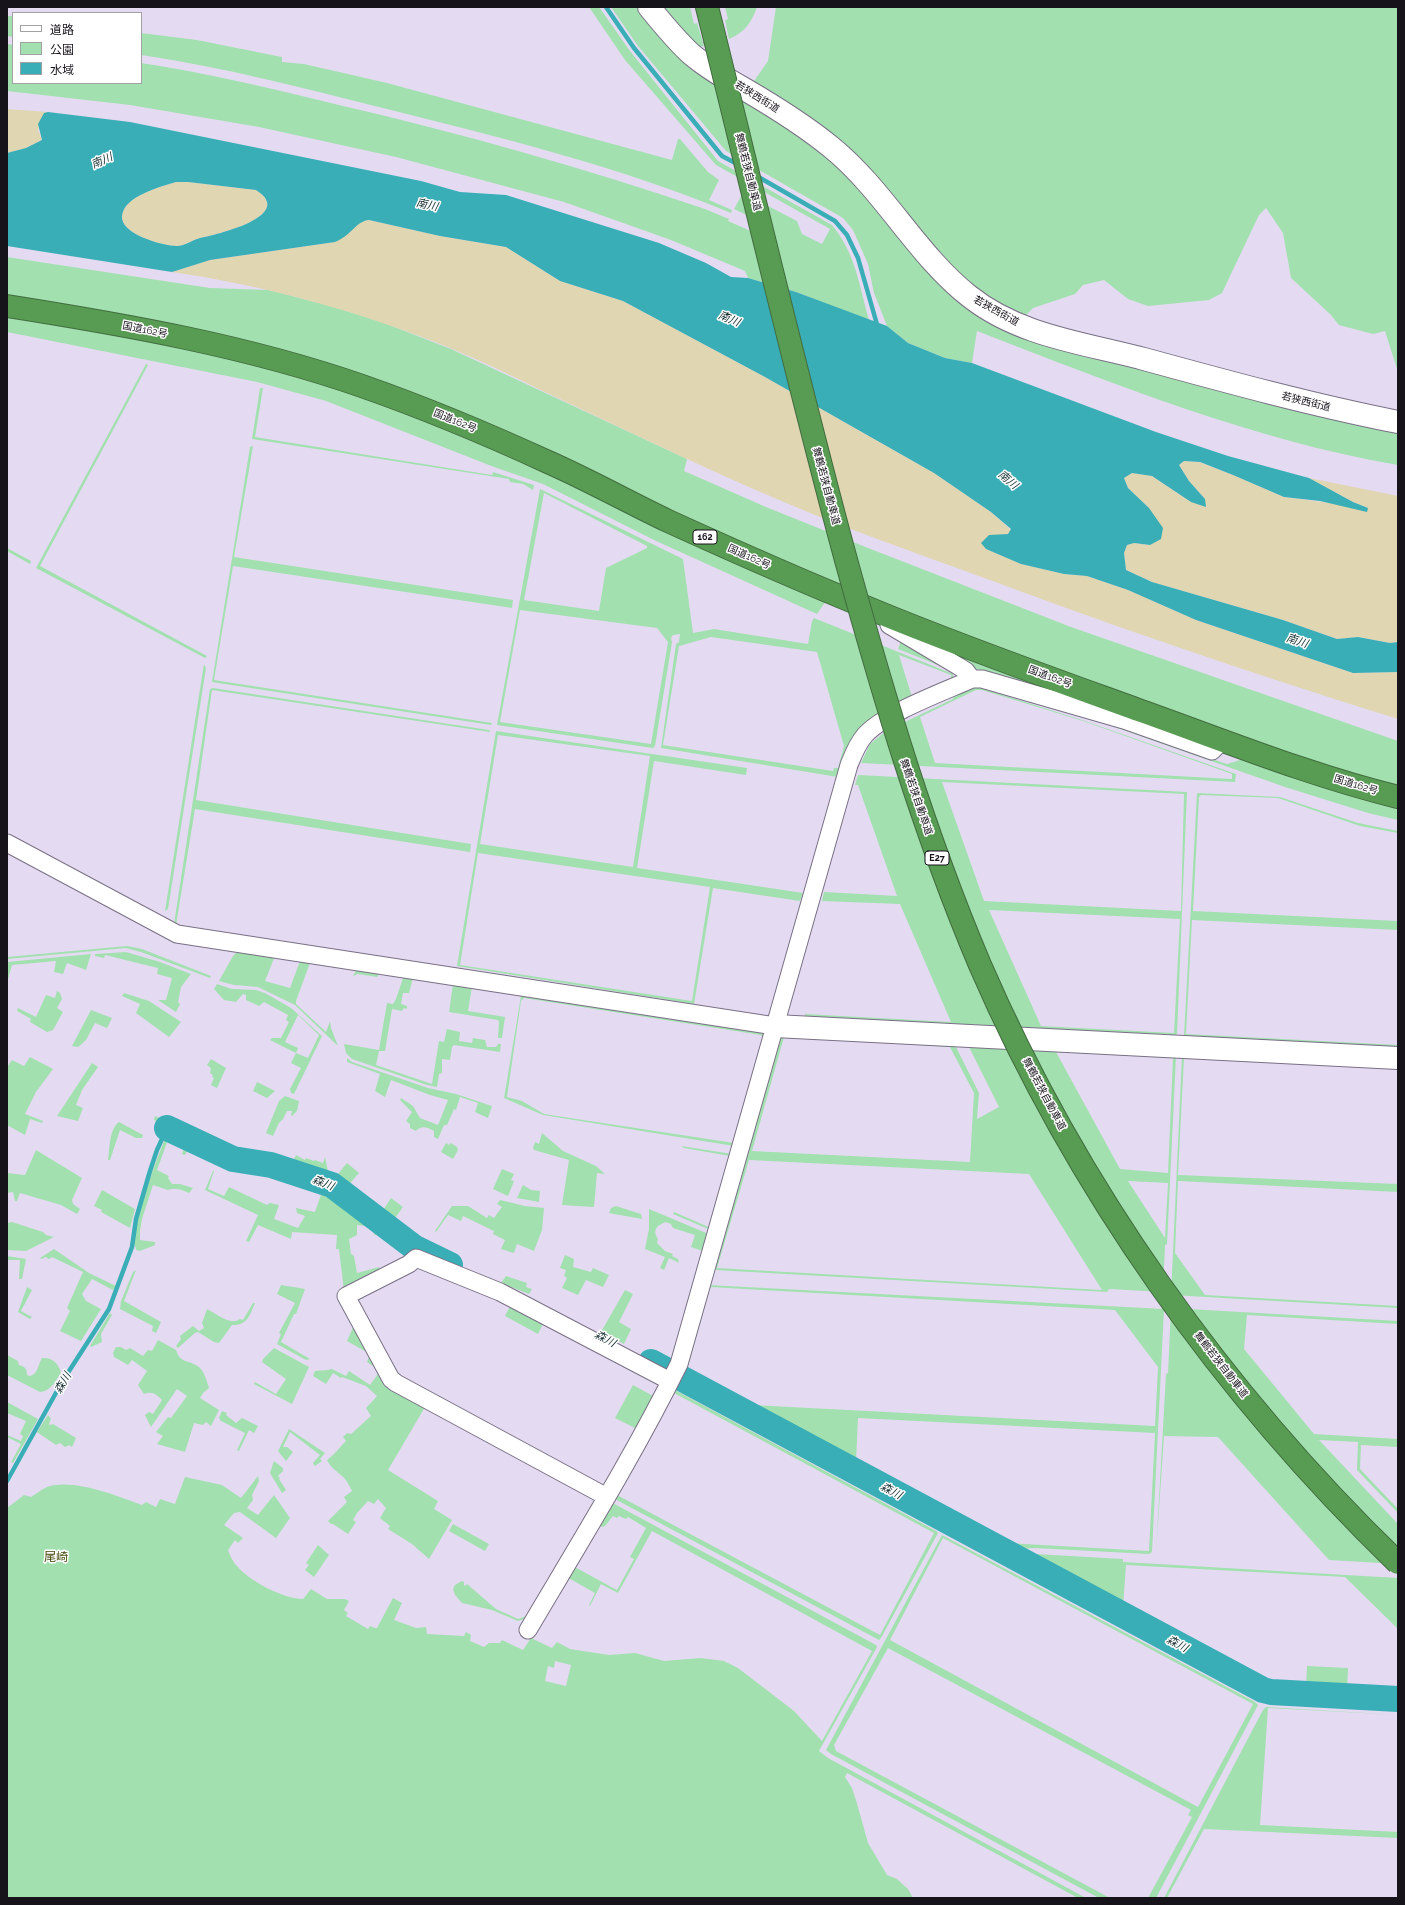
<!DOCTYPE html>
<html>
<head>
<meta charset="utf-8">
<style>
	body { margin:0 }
	#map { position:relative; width:1405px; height:1905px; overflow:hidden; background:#e4dbf2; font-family:Raleway,"Noto Sans JP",sans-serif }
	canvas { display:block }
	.frame { position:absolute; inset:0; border:8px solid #17131b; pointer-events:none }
	.legend { position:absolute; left:12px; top:12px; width:130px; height:72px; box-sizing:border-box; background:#fff; border:1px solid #a2a1a4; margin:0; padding:5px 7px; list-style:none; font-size:12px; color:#17131b }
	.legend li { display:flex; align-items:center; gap:8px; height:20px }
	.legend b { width:20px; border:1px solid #a2a1a4 }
</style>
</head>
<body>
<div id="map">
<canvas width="1405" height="1905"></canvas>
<div class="frame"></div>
<ul class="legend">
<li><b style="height:5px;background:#fff"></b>道路</li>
<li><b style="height:11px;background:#a2e0af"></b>公園</li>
<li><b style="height:11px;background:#39aeb6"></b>水域</li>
</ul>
</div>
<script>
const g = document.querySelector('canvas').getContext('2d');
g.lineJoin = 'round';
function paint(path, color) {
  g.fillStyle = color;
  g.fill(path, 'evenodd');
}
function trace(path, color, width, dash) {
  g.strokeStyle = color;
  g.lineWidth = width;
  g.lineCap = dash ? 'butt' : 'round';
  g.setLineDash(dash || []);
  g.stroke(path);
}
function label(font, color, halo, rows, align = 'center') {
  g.font = font + ' Raleway,"Noto Sans JP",sans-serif';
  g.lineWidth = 3;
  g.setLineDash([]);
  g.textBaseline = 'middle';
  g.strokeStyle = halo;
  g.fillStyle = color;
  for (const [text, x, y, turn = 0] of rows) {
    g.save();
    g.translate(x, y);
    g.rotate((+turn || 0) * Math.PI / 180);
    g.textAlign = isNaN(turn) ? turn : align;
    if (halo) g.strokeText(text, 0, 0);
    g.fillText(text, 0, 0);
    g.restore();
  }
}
paint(new Path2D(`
	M589,7h10l31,44 88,110 114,64c24,29 27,60 37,95l-73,-28 -48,-14 -3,-7 -74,-31 -107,-38 -168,-45 -137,-30 -129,-22 -123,-14v-47l6,1v38h128v-20c67,10 132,26 198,42 125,29 245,63 366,104l24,10 -1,2 41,18 5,-11 -40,-19 9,-16 54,28 5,13 20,10 8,-15 -114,-64 -91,-105z
	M611,7h26l123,102 77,54 126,139 435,128v35c-145,-25 -284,-81 -421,-134l-5,32 -27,-5 -37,-15 -21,-17 -13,-33 -6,-29 -15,-34 -10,-12 -117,-67 -88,-105z
	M662,7h28l4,17 3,-1 7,23 -6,1z
	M725,7h32c-5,15 -13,26 -28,32l-4,-19 3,-1z
	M776,7h622v365l-13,-41 -12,3 -34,-9 -9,-11 -39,-36 -8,-45 -17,-25 -7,7 -37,78 -13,7 -61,6 -20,-7 -24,-19 -21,5 -8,9 -42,14 -7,7 -23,-10 -31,-20 -25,-23 -69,-83 -126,-95 16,-23z
	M7,16h6v21l-6,-1z
	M141,33l56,7 85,17v5l22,2 83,19 285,77 6,-21h2l28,33 11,8 -10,20 23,10 -1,3c-110,-46 -228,-75 -344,-104 -81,-20 -163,-42 -246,-54z
	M7,257l203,31 59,2 65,17 45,14 72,28 236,110 -3,12 82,36 97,39 208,81 327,114v49l-47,-13 -475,-173 -392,-179 -477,-126z
	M7,314l226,42 171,53 424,189 -11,16 -163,-74 -111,-56 -49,-17 -168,-66 -69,-19 -250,-50z
	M146,364l2,1 -108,201 167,90 -2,2 -169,-90z
	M260,388h3l-8,49 237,38 1,-3 41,13 -1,5 -10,-6 -13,-2 -1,-3 -257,-40z
	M253,446l-19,111 279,43 -1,8 -279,-42 -19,114 278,43 -1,2 -279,-43 38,-235z
	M540,489l143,70 10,74 21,-4 94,15 4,-23 2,-3 139,56v6l-96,52 -10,17 -9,28 -177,-29 15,-104 3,-2 1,-8 -7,1 -2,3 1,4 -17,104 -2,2 -156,-23zM544,493l103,53v2l-41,20 -7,43 -75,-11zM520,610l137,18 11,14 -17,102 -151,-22zM711,637l106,15 27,94 -6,22h-4l-1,3 -170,-26 16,-99zM899,655l52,20v4l-39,18z
	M7,548l24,13 -1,3 -23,-13z
	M902,638l51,33 -55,-22z
	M924,639l198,72 -149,-43z
	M204,664l2,4 -38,241 -3,2z
	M213,688l276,42 1,2 -278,-42 -16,110 275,44 -1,8 -275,-43 -19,116 -2,-1 36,-235z
	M971,688h10l101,32 154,54 -1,8 -374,-19 9,-19 16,-13 67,-32v-2zM976,690h6l101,31 149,53v5l-297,-16 -15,-46z
	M1086,717l141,47 23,-7 148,47v16l-30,-7 -83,-26z
	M496,731l251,37 -1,7 -92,-14 -17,107 166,25 -3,8 -87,-13 -19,116 -237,-38zM498,735l152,21 -17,111 -153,-23zM478,853l232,34 -18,114 -232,-36z
	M858,775l329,17 -10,242 -2,1 -370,-19v-2l146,8 -51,-118 -78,-3 2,-9 73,4 -39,-111h-3zM942,782l242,12 -3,117 -197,-10zM989,910l191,9 -6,114 -133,-7z
	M1197,793l83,4 78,26 40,8v2l-38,-7 -82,-28 -77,-3 -2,2 -6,114 205,10v9l-206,-10 -6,114 212,11v2l-214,-11z
	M127,946l15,3 69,27 -1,2 -69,-26 -15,-4 -119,11v-2z
	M239,950l71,13 -14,38v3l30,28 4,-11 1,7 7,18 -43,-41 -37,-18 -24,-2 -15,-4 14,-25zM275,956l25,5 -10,27 -25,-7z
	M126,952l34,10 31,12 -10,13 -3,15 2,2 -4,8 -18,-12h8l6,-22 -15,-4 1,-6 -53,-13 -1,3 -9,-2v-2z
	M91,954l-5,16 -19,-7 -4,11 -9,-2 2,-11 -44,4 -5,18v-21z
	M357,969l56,9 -4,15h-6l-2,11 6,2v3l-3,-1 -2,3 -10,-2 -7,42h-6l-3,14 56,19 7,-43 5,1 3,-13 13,3 -1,9 13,2 1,-5 12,2 2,7h9l2,-3h3l-1,8 -46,-7 -2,2 -2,13 -8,-1v14l-3,1 -2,13 -10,-2 -75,-26 -6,-6 -2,-9 35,6 8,-47 6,1 3,-5 7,-21 -24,-4 -2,3 -19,-3 -5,2z
	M217,984l15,5 24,1 9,3 26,15 31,28 -28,58 -3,-1 -1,-4 11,-21 -10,-5 5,-10 -26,-13 2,-2h9l8,-16 -3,-2 2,-5 -24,-13 -5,4 -13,-6v-5l-3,-1 -7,8 -12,-2 -10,-11zM298,1015l21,20 -11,23 -12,-5 2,-5 -13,-6z
	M453,984l19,3 -4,24 37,6 -3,21h-4l1,-16 -1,-2 -49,-8z
	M57,991l3,2 2,6 -5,9 6,4 -10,18 -6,2 -17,-10 1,-3 -14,-8 1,-3 18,9 10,-22 9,3z
	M124,993l25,8 32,21 -12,15 -33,-24 4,-9 -18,-8z
	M521,996l243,37 2,4 -32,109 -191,-31 -39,-17zM524,998l237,37 3,4 -30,104 -190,-29 -22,-13 -15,-4 14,-96z
	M91,1010l21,8 -5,10 -12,-5 -9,17 -8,7 -6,-1z
	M781,1035l174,10 24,48 -2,26 22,-12 -31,-62 208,11 -9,188 -2,1 -2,47 -54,-3 -2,3 -392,-22 9,-34 -1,-1zM784,1037l166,10 24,46 -4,69 -218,-11zM1056,1052l117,6 -5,115 -48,-4zM749,1160l280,14 73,116 -385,-22zM1128,1181l40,2 -3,55z
	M1182,1056l216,11v2l-214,-11 -6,117 220,9v8l-220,-11 -3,72 30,42 193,11v2l-227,-13z
	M30,1057l23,12 -17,23 -11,22 18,7 -1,2 -12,-4 -5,16 -18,-10v-58l5,-7 12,6z
	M347,1058l5,4 76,26 28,6 36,12 -4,12 -13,-6 3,-9 -18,-6 -4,13 -2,-1 -7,16h-3l-6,14 -4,-2v-6c-7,-4 -13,-6 -18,0l-6,-3v-4l-4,-3 6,-9 -12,-12 1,-2 12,8 7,12 18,7 10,-25 -18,-5 -39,-15 -6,17 -10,-6 5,-17 -33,-12z
	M211,1059l15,9 -9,20 -6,-3 3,-7 -2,-1 1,-2 -3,-2 1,-5 -4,-3z
	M92,1063l6,4 -16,23 -6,15 7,3 -5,13 -21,-5z
	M257,1082l18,9 -8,7 -14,-7z
	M285,1096l14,5 -2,10 -5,5 -1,-1 1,-4h-5l-4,8 -4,4 -6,13 -7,-3 13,-32z
	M155,1116l23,10 -1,4 -23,-10z
	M119,1122l24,13 -1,3h-6l-16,-8 -10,30h-2c2,-12 1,-31 11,-38z
	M183,1129l36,14 -2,6 -35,-17z
	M168,1131l64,30 14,4 24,2 55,18 61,46 -2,3 -10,1 -1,-8 -16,-2v10l-8,4 2,15 3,2 3,17 22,-6 1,6 -36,18 -5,-42h-3l1,-14 -45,-3 -1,7 -33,-14 -9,17 -3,-1 12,-26 -53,-25 8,-19h1l-6,18 16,7 5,-9 38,18 3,-2 9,2 -5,14 24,9 7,-12 -8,-3 -1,-5 19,4 8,-23 -41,-14 -49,-9 -24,-9v-3l-19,-9 -5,10 -3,-1 4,-11 -17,-6 -12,33 12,6 -1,2 4,6h8l13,4 -4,5c-7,-3 -14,-6 -21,-3l-15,-5 -11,34 -2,12v9l15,2v3l-15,6 -4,-1c0,-2 -1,-4 -2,-6 -3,-19 26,-93 34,-113z
	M542,1133l21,18 33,15 9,8 -8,-1 -3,34 -32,-2 7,-45 -35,-10 -1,-2 2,-6 4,2z
	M446,1143l3,2 2,-2 6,4 1,3 -5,9 -12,-7z
	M681,1146l51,8 -19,77 -40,-17 1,-2 37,16 19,-72 -46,-8z
	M36,1150l46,28 -10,22 1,4 7,5 -3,5 -16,-9 -41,-12 -3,8h-2l-2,-9 -6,1v-20l18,2z
	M296,1155l9,5 1,-2 8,3 1,-1 8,3 2,-6 5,24 -43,-12 -2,-3v-2l6,2z
	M347,1163l12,10 -13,15 26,22 10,2 9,-14 12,9 -8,11 7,8 -5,6 -21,-16 2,-2 -1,-2 -4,1 -40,-33z
	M502,1169l12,5 -3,6 3,1 -6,15 -15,-7z
	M523,1185l8,5 9,1 -1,11 -22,-4z
	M102,1190l33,19 -5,19 -29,-16 1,-2 -8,-4z
	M500,1200l25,6 19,2 -2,22 -8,21 -17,-7 -3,9 -13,-4 4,-9 -12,-6 1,-3 -31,-15 -2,5 -13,-6 -12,17 -1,-1 17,-25h16l19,12 2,-3 5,3 8,-11 -5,-3z
	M616,1206l25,8 1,5 -33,-6 2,-5z
	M649,1209l62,26 -5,17 -15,-5 4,-12 -22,-7 -2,-4 -5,-2c-9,3 -14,8 -8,17l-1,4 8,8 8,3 -1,2 6,3 1,4 -10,-5 -5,12 -4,-2 5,-11 -20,-8 4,-20z
	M12,1222l31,10 3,3 8,2 -28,14 -19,-1v-27z
	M54,1249l35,24 27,13 -3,4 -21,-11 -10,15 4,7 15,8 -20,32 -21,-10 10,-20 -3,-3 16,-36 -31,-15 -3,2 -4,-2 -3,2 -2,-1z
	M565,1255l9,4 -1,8 18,5 2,-4 16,7 -6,12 -17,-7 -8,15 -16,-7 5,-10 -3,-2 2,-6 -6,-2z
	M7,1256l19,3 -4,20h-3l1,-19h-13z
	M136,1270l-12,31 37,21 -5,11 -4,-2 1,-5 -33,-17 1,-8 12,-29z
	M506,1276l21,7 -1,4 6,2 -3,5 -28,-11z
	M281,1285l24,4 -9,25h-2l-13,28 29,17 -4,1 -29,-16 4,-10 -2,-1 16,-30 -18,-9z
	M708,1285l456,24 -12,243 -3,2 -114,-6 -20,1 -5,-2 -3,2 -326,-175 5,-4zM710,1287l405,23 43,57 -3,59 -403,-21 -65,-35zM858,1418l297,15 -6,118 -142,-8 -151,-81z
	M27,1287l5,3 -11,21 11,6 -2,2 -12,-7z
	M625,1290l8,4 -14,28 12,7 -7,15 -23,-12z
	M253,1303h2c-5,12 -8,23 -23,22l-13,18 -5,-1 -16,-10 -3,1 -17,15 -2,-2 5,-7 -1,-3 13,-10 6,5 5,-3 -2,-5 5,-14c10,5 23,17 33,10l3,1z
	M516,1307l28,15 -6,12 -33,-18 4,-8z
	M1171,1308l227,13v3l-151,-9 -3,34 70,85 84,5v8l-37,-2 -1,24 38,40v4l-41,-43 1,-28 -39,-2 79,84v40l-69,-4 -111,-123 -54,-1 -8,117 10,-179 2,-1z
	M110,1313l2,2 -11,19 1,8 -11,5 -1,-1z
	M355,1323l36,63 206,111 1,5 -68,115 -12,4 -26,-11 -30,-7 -7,-8 -2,-6 2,-4 7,-4 2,1v3l1,1 2,-2 29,25 22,10 11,-4 67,-113 -1,-3 -170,-92 -37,63 50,31 -4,8 18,11 -23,39 -17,-15 -24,-15 2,-3 -10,-8 6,-10 -8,-9 -4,5 -6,-3 -11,12 -4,7 3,2 -8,12 -15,-10h-2l-3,-3 19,-19 -3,-5 8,-6c-2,-4 -4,-8 -7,-12 -5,-6 -15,-11 -18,-19 8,-6 12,-12 19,-19l-3,-4 4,-4 4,1 20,-18 -5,-8 11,-12 -11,-10 -24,-9 -1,1 -8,-5 -7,11 -13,-8 2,-5c6,-1 11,0 17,-2l14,7 3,-5 21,14 10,-14 -13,-9 3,-8 -23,-13z
	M158,1340l18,10c5,15 14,9 24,18 5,5 7,14 9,20l-6,5 -3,5 19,12 -8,16 -5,-4 -3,3 -9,-2 -9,29 -28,-8 6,-8 -7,-4 12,-15 3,1 16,-22 -10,-7 -26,38 -6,-12 4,-3 4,2 9,-14c-6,-6 -10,-9 -18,-6l-6,-9 9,-14 -15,-11 -4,5 -14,-8 -1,-4 3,-6h5l5,3 4,-2 13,8 5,-6 4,1z
	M274,1348l35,19 -17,37 -38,-20 1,-2 21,12 10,-15 -24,-17 1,-3z
	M7,1355l11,6 1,4c6,2 8,3 8,10l3,1c9,-3 7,-10 12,-18 10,-1 16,5 19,14 -5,9 -10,19 -21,20l-33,-17z
	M633,1385l22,12 -18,32 -22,-11z
	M673,1389l263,142 2,2 -57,105 -2,2 -266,-142zM674,1393l260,140 -54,102 -263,-140z
	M7,1402l31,17 -25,44 -2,-1 10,-18 -14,-7v-2l14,6 2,-5 -3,-2 6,-13 -19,-8z
	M222,1411l5,2 -1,2 10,8 6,-5 16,8 -4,7 -5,-3 -10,21 -2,-1 8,-17 -24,-12 -2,-3z
	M48,1415l3,4 -2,5 1,1 3,-1 23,14 -4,9 -3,-2 -4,2 -5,-4 -4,2 -19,-13z
	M289,1429l36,24 -5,6 2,2 -7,5 -2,-3 7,-8 -30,-23 -7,15h4l6,5 -7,9 -8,-10z
	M274,1461l9,7v3l-5,5 2,2 -1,1 7,11 -4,3 -12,-20z
	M258,1476l1,5 -7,14 1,5 -6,8 11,7 16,-20 16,23 -14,20 -36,-26 -6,1 -10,12 19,13 -5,5 -3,-3 -7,10c2,6 5,12 9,16 12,15 47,33 66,33l8,-10 16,10h18l4,2 -5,9 4,3 -2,3 22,13 2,-3 5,2h2l16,-30 9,5 -8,17 22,8 10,-1 1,7 37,2 2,-4 5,3 -1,6 14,6 5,-4h11l2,-3 21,10 8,-12 21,10 5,-6 13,7 39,6 26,-2 29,8 37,-3 23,3 14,7 56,43 28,30 50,-90 -220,-120 -34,62 -17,-9 -11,22 -1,-1 6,-12 -30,-17 6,-11 46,25 17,-31 -4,-2 16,-29 -18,-11 -2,2 -7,-3 -2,2 -4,-2 -8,10 -3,1 -6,-4 13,-22 267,144 1,2 -58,104 9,7 258,140h-8l-231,-125 -2,4 7,11 4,12 12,43 19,32 10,4 11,10 5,9h-906v-390l17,-13 7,2c5,-3 11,-8 16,-10 26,-9 70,9 95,18l4,-3 10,5 4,-8 15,5 10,-27 37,8 19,13zM555,1661l16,4 -5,21 -21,-5 3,-15 6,2z
	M453,1524l36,20 -4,7 -36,-20z
	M942,1535l313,167 3,3 -102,193h-8l44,-81 -4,-2 3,-5 -303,-162 -54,97 2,6 274,147h-11l-268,-144 -5,-4zM943,1538l310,166 -55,103 -308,-167z
	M318,1545l11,10 -15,22 -9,-7 4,-5 -3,-2z
	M1035,1554l88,5v3l275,16v51l-53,-52 -219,-12 -3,42 146,80 37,1 1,-22 41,2 -1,23 51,3v2l-128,-7 -6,-2 -243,-130z
	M1266,1707l132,8 -130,-7 -8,117 138,7v6l-194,-9 -37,69h-3l99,-188z`), '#a2e0af');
paint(new Path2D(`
	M7,109l41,3 -4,1 -6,17 4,10 -16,8 -19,5z
	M176,182h12l68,8c41,26 -41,45 -56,48 -8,2 -15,8 -24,8 -13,0 -56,-12 -54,-30 2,-20 38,-29 54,-34z
	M369,220l71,16 66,11 54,34 63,20 142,76 169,96 57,39 20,18 -3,4 -19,2 -3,13 35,15 43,10 23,2 41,14 68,30 157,53 45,-1v47c-149,-46 -296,-97 -441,-151 -52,-19 -104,-37 -154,-58 -81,-33 -160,-72 -239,-109 -38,-18 -75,-37 -114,-53 -89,-36 -182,-62 -278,-76l38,-12 125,-18 27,-21z
	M1184,461l15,1 34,13 51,22 84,11 -15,-6 -44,-24 89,18v146l-8,1 -32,-6 -21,2 -54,-19 -131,-38 -26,-12 -2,-17 3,-8 7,-2 16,2 -1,-37 -21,-20 -4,-10 8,-5 20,3 39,26 14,-3 -16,-18 -10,-16z`), '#e0d6b1');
paint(new Path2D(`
	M48,112l82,10 291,59 39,11 46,3 153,48 47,20 25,14 17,1 48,14 91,34 21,17 37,15 27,5 184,69 72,24 81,22 44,24 15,6 -1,4 -47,-11 -36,-4 -51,-22 -33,-13 -16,-1 -5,4 10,16 16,18 1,8 -15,-5 -39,-26 -20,-3 -8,5 4,10 21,20 14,20 -2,11 -11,6 -16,-2 -7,2 -3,8 2,17 26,12 131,38 54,19 21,-2 32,6 8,-1v30l-45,1 -157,-53 -68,-30 -41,-14 -23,-2 -43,-10 -35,-15 -5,-6 8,-8 19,-1 3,-5 -20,-17 -57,-39 -169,-96 -142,-76 -63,-20 -54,-34 -66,-11 -71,-16c-13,1 -18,16 -34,22l-125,18 -38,12 -165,-26v-93l19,-5 16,-8 -4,-16 6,-11zM176,182h12l68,8c41,26 -41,45 -56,48 -8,2 -15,8 -23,8 -14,0 -57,-12 -55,-30 2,-20 38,-29 54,-34z`), '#39aeb6');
trace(new Path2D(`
	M606,7l28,41 88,108 17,9
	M755,175l80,46 12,14 11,23 20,70
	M7,1481l55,-99 47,-73 23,-62 4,-28 14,-48 7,-21 10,-22`), '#39aeb6', 4.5);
trace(new Path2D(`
	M167,1128l66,31 38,6 61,20 83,63 35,17
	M651,1362l612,328 8,2 127,7`), '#39aeb6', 26);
const street = new Path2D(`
	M889,625l69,41 8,5 6,8
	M7,843l170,91 598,92
	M607,1497l-211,-114 -5,-4 -45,-83 63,-32 7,-6 84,34 170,89
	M528,1630c52,-88 106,-175 151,-266l170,-599c4,-10 8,-21 16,-30 20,-22 78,-43 107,-56h10l142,41 88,31 11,-11`);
const secondary = new Path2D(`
	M649,7c13,16 26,32 41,46 17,15 37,26 56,37 29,17 58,35 85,57 53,43 85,107 138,149 50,40 115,47 175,63 84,23 168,46 254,63
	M775,1026l623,32`);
const highway = new Path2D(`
	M707,7l8,32
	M7,306c120,19 240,40 355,80 63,22 125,48 186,76 41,18 80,40 120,59 68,31 136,61 205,89 89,37 180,69 271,102 84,30 168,64 254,85`);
trace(street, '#797085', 19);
trace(secondary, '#797085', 24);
trace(highway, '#416c3f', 24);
trace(street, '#fff', 17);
trace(secondary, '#fff', 22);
trace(highway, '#589c53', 22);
const highwayBridge = new Path2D(`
	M715,39c43,174 84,348 131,521 38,138 78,273 134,405 97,224 243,429 418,598`);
trace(highwayBridge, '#416c3f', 24, []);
trace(highwayBridge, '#589c53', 22);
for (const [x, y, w] of [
	[705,537,24],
	[937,858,24]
]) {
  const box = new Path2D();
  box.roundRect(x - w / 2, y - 7, w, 14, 3);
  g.fillStyle = '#fff';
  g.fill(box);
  trace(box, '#17131b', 1);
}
label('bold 9px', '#17131b', null, [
	["162",705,537],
	["E27",937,858]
]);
label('10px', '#17131b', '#fff', [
	["若狭西街道",757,97,32],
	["舞鶴若狭自動車道",748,172,76],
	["若狭西街道",996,311,29],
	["国道162号",145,330,11],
	["若狭西街道",1306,402,14],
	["国道162号",455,421,22],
	["舞鶴若狭自動車道",826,486,75],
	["国道162号",749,557,24],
	["国道162号",1050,677,20],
	["国道162号",1356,785,17],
	["舞鶴若狭自動車道",916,797,71],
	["舞鶴若狭自動車道",1044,1094,62],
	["舞鶴若狭自動車道",1221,1365,52]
]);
label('italic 11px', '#152e30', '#fff', [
	["南川",102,161,-24],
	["南川",427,205,12],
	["南川",729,319,23],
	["南川",1008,480,40],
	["南川",1297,641,18],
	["森川",323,1183,22],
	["森川",605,1339,28],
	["森川",63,1383,-59],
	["森川",891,1491,28],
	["森川",1177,1644,28]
]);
label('12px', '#444a0e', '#fff', [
	["尾崎",56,1557]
]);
</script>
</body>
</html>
